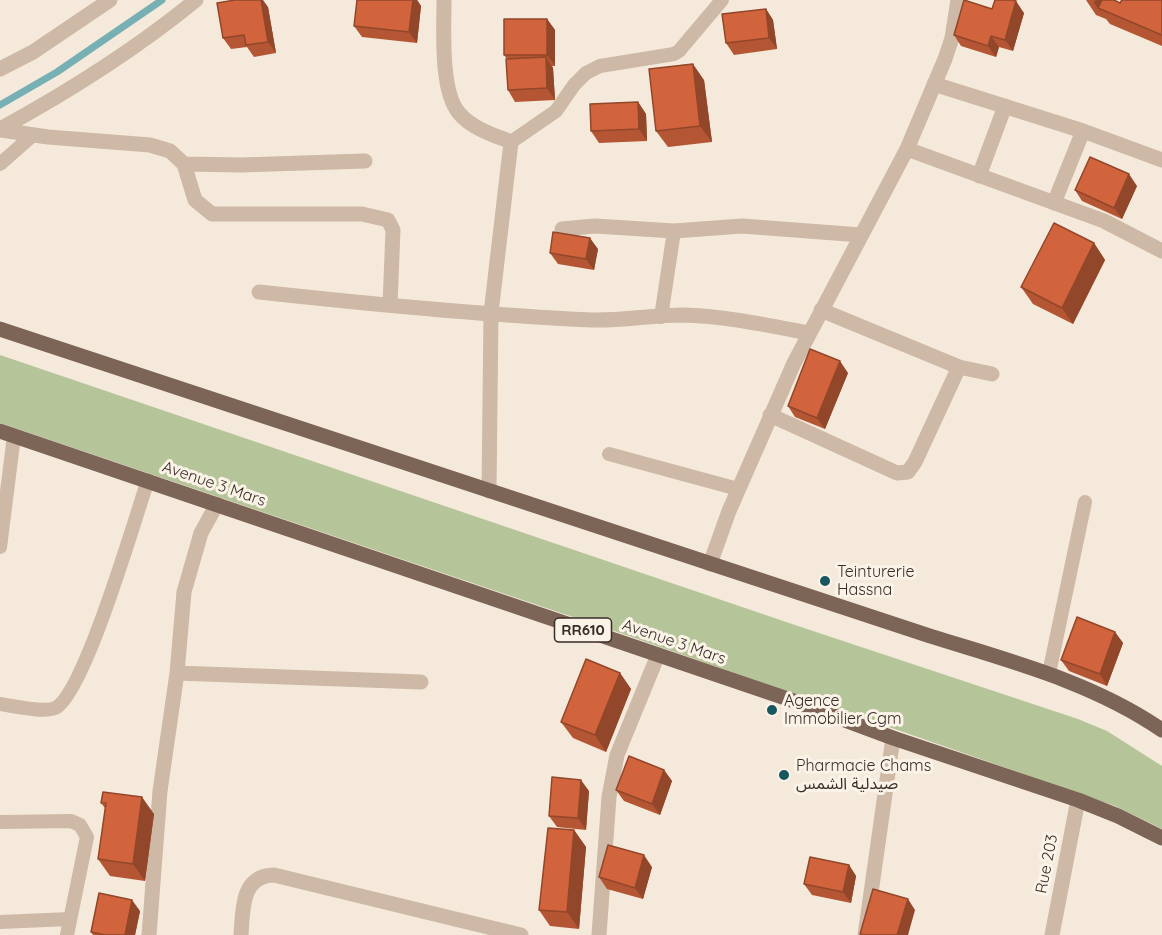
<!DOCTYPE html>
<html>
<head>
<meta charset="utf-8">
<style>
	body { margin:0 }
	canvas { display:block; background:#f4e9da }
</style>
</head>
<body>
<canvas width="1162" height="935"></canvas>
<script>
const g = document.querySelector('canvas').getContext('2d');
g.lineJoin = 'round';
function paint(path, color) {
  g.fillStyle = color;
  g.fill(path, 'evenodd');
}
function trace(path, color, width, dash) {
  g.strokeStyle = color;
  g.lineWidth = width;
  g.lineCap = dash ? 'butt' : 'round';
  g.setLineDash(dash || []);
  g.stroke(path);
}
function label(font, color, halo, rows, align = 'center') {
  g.font = font + ' Quicksand,"Noto Sans Arabic",sans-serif';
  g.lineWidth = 6;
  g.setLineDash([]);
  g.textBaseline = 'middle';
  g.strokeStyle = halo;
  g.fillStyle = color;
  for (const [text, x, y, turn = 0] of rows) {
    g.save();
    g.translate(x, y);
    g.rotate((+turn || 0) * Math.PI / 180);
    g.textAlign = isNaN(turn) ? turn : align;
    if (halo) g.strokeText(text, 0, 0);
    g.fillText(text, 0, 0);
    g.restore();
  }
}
paint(new Path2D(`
	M0,355l798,271 280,93 29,12 55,35v63l-47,-23 -492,-172 -623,-211z`), '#b5c599');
trace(new Path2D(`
	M0,105l57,-33 105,-72`), '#77b0b4', 7);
trace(new Path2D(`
	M511,142l45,-31 18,-26 12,-12 14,-7 74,-12 5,-3 43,-51
	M0,164l33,-29
	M661,317l13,-86
	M609,454l129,35
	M0,547l14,-111
	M1049,673l36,-171
	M0,704c13,2 44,9 55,4 29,-13 80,-190 93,-228
	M0,822l71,-1 9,4 7,12 -20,98
	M0,922l70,-3`), '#cdb9a5', 14);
trace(new Path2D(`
	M444,0c0,29 -4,91 15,113 12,15 35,22 52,29l-20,171 -2,178
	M0,69l33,-17 77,-52
	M934,84l149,47 79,29
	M0,129c68,-37 136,-80 196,-129
	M0,130l48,7 102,8 20,6 14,13 11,36 17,14h150l26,6 5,10 -3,75
	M907,149l197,72 58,30
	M184,164l57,1 124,-4
	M979,176l26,-70
	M1054,203l29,-72
	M562,229l33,-3 79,5 68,-5 119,9
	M259,292c110,12 221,23 332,28 31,1 61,-5 91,-5 43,1 84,10 126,18
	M821,310l138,57 33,7
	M770,415l127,58 11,-1 7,-10 44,-95
	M710,564l19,-53 65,-148 113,-214 38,-90 7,-21 6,-38
	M177,673l244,9
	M149,935l11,-144 17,-118 7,-81 17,-59 16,-29
	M241,935c2,-26 0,-59 33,-60l247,60
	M599,935l10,-138 8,-42 41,-100
	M865,935l28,-197
	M1052,935l26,-135`), '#cdb9a5', 15);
trace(new Path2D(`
	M0,329l930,307c80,25 162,46 232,94
	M0,431l791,269 102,38 185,62 40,16 44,22`), '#7c6457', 15);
paint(new Path2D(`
	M357,0h60l4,6 -4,37 -55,-6 -8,-11z
	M1086,0h28l6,3 1,-3h-1h42v46l-52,-22 -4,-5 -10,-4z
	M268,7l8,46 -22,4 -7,-10 -16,2 -8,-11z
	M766,9l7,11 4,29 -43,6 -8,-12z
	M992,9l32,4 -11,38 -14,-4 -3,10 -35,-11 -7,-11z
	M547,19l8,11v36h-3l1,2 2,32 -40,2 -7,-12 -1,-31 -3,-4z
	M704,80l8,62 -44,5 -12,-16z
	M638,102l8,12 1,27 -48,2 -8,-12z
	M1137,186l-15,33 -40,-18 -7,-11z
	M1094,243l11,17 -32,64 -40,-20 -12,-17z
	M598,249l-4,21 -36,-6 -8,-11z
	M848,373l-23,56 -30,-12 -7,-11z
	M1115,632l8,11 -16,43 -38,-15 -8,-11z
	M620,673l11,16 -25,63 -33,-14 -12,-16z
	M664,770l8,11 -12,34 -36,-14 -8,-11z
	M589,791l-3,39 -29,-3 -8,-11z
	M101,803l53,11 -9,67 -35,-5 -12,-17 7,-51z
	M574,830l12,17 -7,82 -29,-3 -11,-16z
	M849,865l7,11 -5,27 -39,-8 -8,-11z
	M652,867l-9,32 -36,-10 -8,-12z
	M140,911l-5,24h-42l-2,-3z`), '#b45634');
paint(new Path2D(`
	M261,0h2l5,7 8,46 -8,-11z
	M413,0h4l4,6 -4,37 -8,-11z
	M1095,0h19l-16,8 8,11 -12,-16z
	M1016,1l8,12 -11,38 -8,-11z
	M766,9l7,11 4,29 -8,-11z
	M547,19l8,11v36l-8,-11z
	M991,36l8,11 -3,10 -8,-11z
	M546,57l7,11 2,32 -8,-12z
	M693,64l11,16 8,62 -12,-16z
	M638,102l8,12 1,27 -8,-12z
	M1129,174l8,12 -15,33 -8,-11z
	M590,238l8,11 -4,21 -8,-11z
	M1094,243l11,17 -32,64 -11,-16z
	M840,361l8,12 -23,56 -8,-11z
	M1115,632l8,11 -16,43 -7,-12z
	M620,673l11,16 -25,63 -11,-17z
	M664,770l8,11 -12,34 -8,-11z
	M581,780l8,11 -3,39 -8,-12z
	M142,797l12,17 -9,67 -12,-17z
	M574,830l12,17 -7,82 -12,-17z
	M644,855l8,12 -9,32 -8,-11z
	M849,865l7,11 -5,27 -8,-11z
	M908,899l7,11 -7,25h-11z
	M132,900l8,11 -5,24h-10z`), '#92462a');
const building = new Path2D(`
	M235,0h26l7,42 -22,3 -2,-10 -21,3 -6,-35z
	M357,0h56l-4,32 -55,-6z
	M964,0l28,9 3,-9h17l4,1 -11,39 -14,-4 -3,10 -34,-11z
	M1102,0h12l6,3 2,-3h40v35l-64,-27z
	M766,9l3,29 -43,5 -4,-29z
	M504,19h43v36h-43z
	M546,57l1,31 -39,2 -2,-31z
	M693,64l7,62 -44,5 -7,-62z
	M638,102l1,27 -48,2 -1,-27z
	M1090,157l39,17 -15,34 -39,-18z
	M1054,223l40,20 -32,65 -41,-21z
	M553,232l37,6 -4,21 -36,-6z
	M810,349l30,12 -23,57 -29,-12z
	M1077,617l38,15 -15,42 -39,-14z
	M586,659l34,14 -25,62 -34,-13z
	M629,756l35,14 -12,34 -36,-14z
	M552,777l29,3 -3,38 -29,-2z
	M103,792l39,5 -9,67 -35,-5 8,-56h-5z
	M548,828l26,2 -7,82 -28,-2z
	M608,845l36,10 -9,33 -36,-11z
	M810,857l39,8 -6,27 -39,-8z
	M873,889l35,10 -11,36h-34l-3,-1z
	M99,893l33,7 -7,35h-20l-14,-3z`);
paint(building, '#d1643c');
trace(building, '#92462a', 1.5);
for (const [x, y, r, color] of [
	[825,581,6,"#19575e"],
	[772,710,6,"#19575e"],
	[784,775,6,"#19575e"]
]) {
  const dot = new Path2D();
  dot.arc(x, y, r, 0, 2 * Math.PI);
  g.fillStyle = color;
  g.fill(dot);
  trace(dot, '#fbf3e7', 2);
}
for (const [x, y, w] of [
	[583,630,57]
]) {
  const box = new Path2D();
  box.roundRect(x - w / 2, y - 12, w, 24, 4.5);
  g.fillStyle = '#fbf3e7';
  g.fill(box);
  trace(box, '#382d27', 1.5);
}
label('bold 15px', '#382d27', null, [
	["RR610",583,630]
]);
label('16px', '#382d27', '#fbf3e7', [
	["Avenue 3 Mars",214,484,19],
	["Avenue 3 Mars",674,642,19],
	["Rue 203",1047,864,-79]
]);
label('16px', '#382d27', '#fbf3e7', [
	["Teinturerie",837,572],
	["Hassna",837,590],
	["Agence",784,701],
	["Immobilier Cgm",784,719],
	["Pharmacie Chams",796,766],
	["صيدلية الشمس",796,784]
], 'left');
</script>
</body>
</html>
